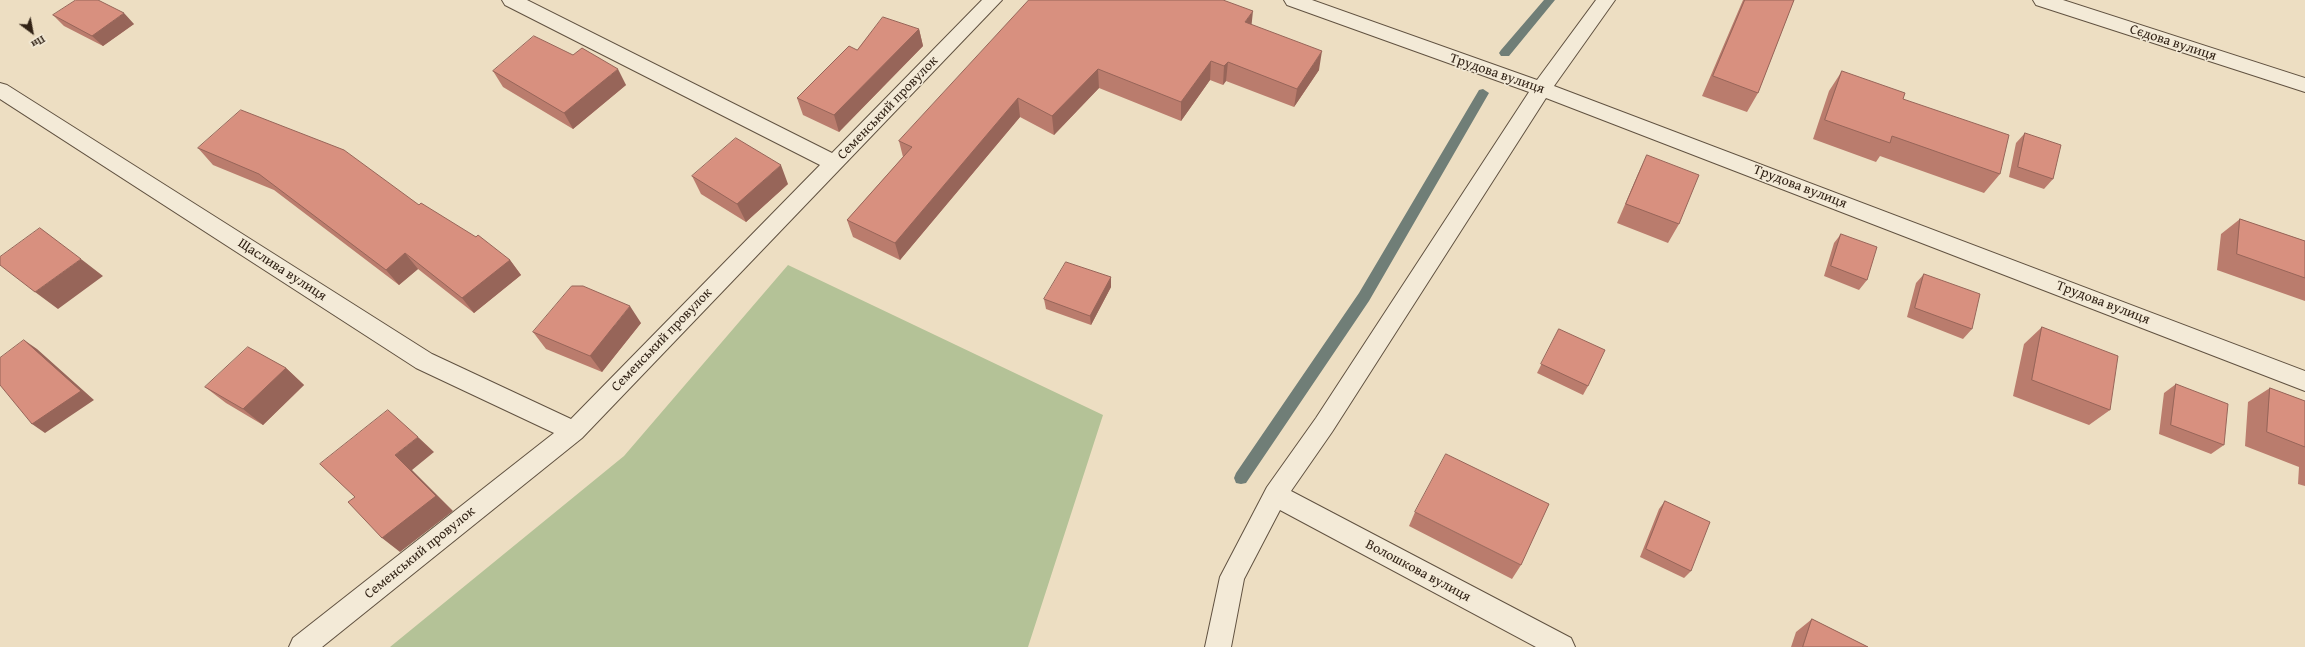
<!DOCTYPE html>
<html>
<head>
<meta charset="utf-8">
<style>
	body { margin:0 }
	#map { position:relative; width:2305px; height:647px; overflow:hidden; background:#eddec2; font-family:"Gentium Book Plus",serif }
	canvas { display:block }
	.north { position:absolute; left:12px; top:12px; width:40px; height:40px; -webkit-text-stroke:3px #f3ead7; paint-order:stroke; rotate:148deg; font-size:11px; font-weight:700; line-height:16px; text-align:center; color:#322316 }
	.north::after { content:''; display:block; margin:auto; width:14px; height:18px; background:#322316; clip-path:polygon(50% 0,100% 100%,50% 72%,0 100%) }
</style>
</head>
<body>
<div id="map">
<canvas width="2305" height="647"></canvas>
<div class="north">Пн</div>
</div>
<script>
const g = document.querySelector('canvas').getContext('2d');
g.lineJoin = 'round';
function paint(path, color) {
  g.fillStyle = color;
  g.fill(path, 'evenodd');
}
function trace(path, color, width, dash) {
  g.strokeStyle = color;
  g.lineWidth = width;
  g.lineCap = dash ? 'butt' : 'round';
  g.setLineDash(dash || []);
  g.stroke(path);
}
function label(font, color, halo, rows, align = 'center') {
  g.font = font + ' "Gentium Book Plus",serif';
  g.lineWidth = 3;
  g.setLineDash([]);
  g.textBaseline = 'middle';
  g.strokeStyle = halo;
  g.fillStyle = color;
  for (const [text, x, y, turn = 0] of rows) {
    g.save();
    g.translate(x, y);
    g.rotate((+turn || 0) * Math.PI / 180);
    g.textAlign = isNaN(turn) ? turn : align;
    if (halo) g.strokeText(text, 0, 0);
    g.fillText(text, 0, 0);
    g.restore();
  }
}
paint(new Path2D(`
	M788,265l315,150 -75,232h-638l234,-191z`), '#b4c297');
paint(new Path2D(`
	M1544,0h11l-46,56h-8l-2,-3 2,-3z
	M1483,89l6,4 -120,208 -123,182 -5,1 -5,-1 -2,-5 2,-5 123,-180 120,-203z`), '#707e77');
const street = new Path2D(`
	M502,0h25l305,153 150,-153h20l-420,438 -260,209h-33l4,-9 261,-205 -138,-65 -416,-269v-16l7,2 425,269 139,65 249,-254 -315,-160z
	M1284,0h28l225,80 59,-80h19l-61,86 751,285v20l-759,-293 -214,334 -41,59 280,147 4,9h-39l-256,-137 -36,69 -13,68h-26l15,-70 47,-90 49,-69 213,-326 -242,-87z
	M2033,0h30l242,78v14l-269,-87z`);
trace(street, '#615241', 2);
paint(street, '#f3ead7');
paint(new Path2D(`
	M1029,0l223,25 67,45 -25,37 -68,-26 -3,4 -13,-5 -29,41 -82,-33 -45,47 -34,-18 -120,143 -47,-23 -6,-17 56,-63 -4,-16z
	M1743,0h51l-36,93 -11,19 -45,-16z
	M53,15l81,9 -31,22 -39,-20z
	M919,29l4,17 -84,86 -36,-17 -6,-17 60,-48z
	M573,55l53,30 -53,44 -70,-42 -10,-16z
	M1842,71l61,28 97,75 -16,19 -104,-37 -4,6 -63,-23 16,-48z
	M2025,133l28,46 -9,10 -35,-12 7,-34z
	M198,148l221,57 91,55 11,15 -47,38 -56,-44 -19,16 -125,-95 -61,-25z
	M1647,155l32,69 -11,19 -51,-20 21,-49z
	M692,176l96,8 -42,38 -45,-28z
	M2240,219l65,22v60l-88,-31 4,-36z
	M1841,234l26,46 -8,10 -35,-14 10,-33z
	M1924,274l48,55 -9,10 -56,-22 9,-34z
	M1111,277v10l-20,38 -45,-16 -2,-10z
	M641,323l-39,49 -56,-23 -13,-17z
	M2042,327l68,83 -21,15 -76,-29 11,-52z
	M1559,329l29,57 -5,9 -46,-22z
	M286,368l18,17 -41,40 -37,-22 -21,-16z
	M2176,384l48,61 -13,9 -52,-20 5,-41z
	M2270,388l35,13v85l-7,-2 1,-17 -54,-21 3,-44z
	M1665,501l26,70 -7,7 -44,-21 19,-48z
	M1415,512l106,53 -9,14 -103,-53z
	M1812,619l56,28h-77l5,-15z`), '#ba7c6d');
paint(new Path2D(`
	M1253,11l-2,19 -6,-8z
	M124,13l10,11 -31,22 -11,-10z
	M919,29l4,17 -84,86 -5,-17z
	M1322,51l-3,19 -25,37 3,-18z
	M1211,61l-1,19 -29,41v-19z
	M1228,62l-2,19 -3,4 1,-19z
	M618,69l8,16 -53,44 -9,-16z
	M1098,69l1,19 -45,47 -2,-19z
	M1018,98l2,19 -120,143 -5,-17z
	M781,165l7,19 -42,38 -9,-18z
	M405,253l13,16 -19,16 -13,-15z
	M81,259l22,17 -45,33 -23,-17z
	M510,260l11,15 -47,38 -12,-15z
	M1111,277v10l-20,38 -1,-9z
	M630,306l11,17 -39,49 -12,-16z
	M24,340l13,9 57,51 -49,33 -13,-9z
	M286,368l18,17 -41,40 -20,-16z
	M418,437l16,15 -22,18 41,41 -53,41 -18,-14 13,-83z`), '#976559');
const building = new Path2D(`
	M76,0h22l26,13 -32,23 -39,-21z
	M1029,0h194l30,11 -8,11 77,29 -25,38 -69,-27 -4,4 -13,-5 -30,41 -83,-33 -46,47 -34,-18 -123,145 -48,-23 65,-73 -13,-6z
	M1745,0h49l-36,93 -45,-17z
	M883,17l36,12 -85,86 -37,-17 52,-52 8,4z
	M534,36l39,19 9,-7 36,21 -54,44 -71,-42z
	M1842,71l63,22 -2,6 106,36 -9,39 -108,-38 -2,7 -65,-23z
	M241,110l103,40 75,55 2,-2 55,34 2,-2 32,25 -48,38 -57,-45 -19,17 -127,-96 -61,-26z
	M2025,133l36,12 -8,34 -35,-12z
	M736,138l45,27 -44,39 -45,-28z
	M1647,155l52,20 -20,49 -53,-20z
	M2240,219l65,22v37l-68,-24z
	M40,228l41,31 -46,33 -35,-27v-8z
	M1841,234l36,13 -10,33 -36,-14z
	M1066,262l45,15 -21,39 -46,-17z
	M1924,274l56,20 -8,35 -57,-21z
	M572,286h11l47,20 -40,50 -57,-24z
	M2042,327l76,29 -8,54 -78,-30z
	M1559,329l46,21 -17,36 -47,-22z
	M24,340l57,51 -49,33 -32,-39v-27z
	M248,347l38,21 -43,41 -38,-22z
	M2176,384l52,20 -4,41 -53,-20z
	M2270,388l35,13v46l-38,-15z
	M388,410l30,27 -23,18 41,41 -54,42 -34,-36 7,-5 -35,-33z
	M1446,454l103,50 -28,61 -106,-53z
	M1665,501l45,21 -19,49 -45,-22z
	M1812,619l56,28h-65z`);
paint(building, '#d8907f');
trace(building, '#976559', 1);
label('14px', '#322316', '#f3ead7', [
	["Сєдова вулиця",2173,43,18],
	["Трудова вулиця",1497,74,19],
	["Семенський провулок",888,108,-46],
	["Трудова вулиця",1800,187,21],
	["Щаслива вулиця",282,270,33],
	["Трудова вулиця",2103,303,21],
	["Семенський провулок",662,340,-46],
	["Семенський провулок",420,553,-39],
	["Волошкова вулиця",1418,571,28]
]);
</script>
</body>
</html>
